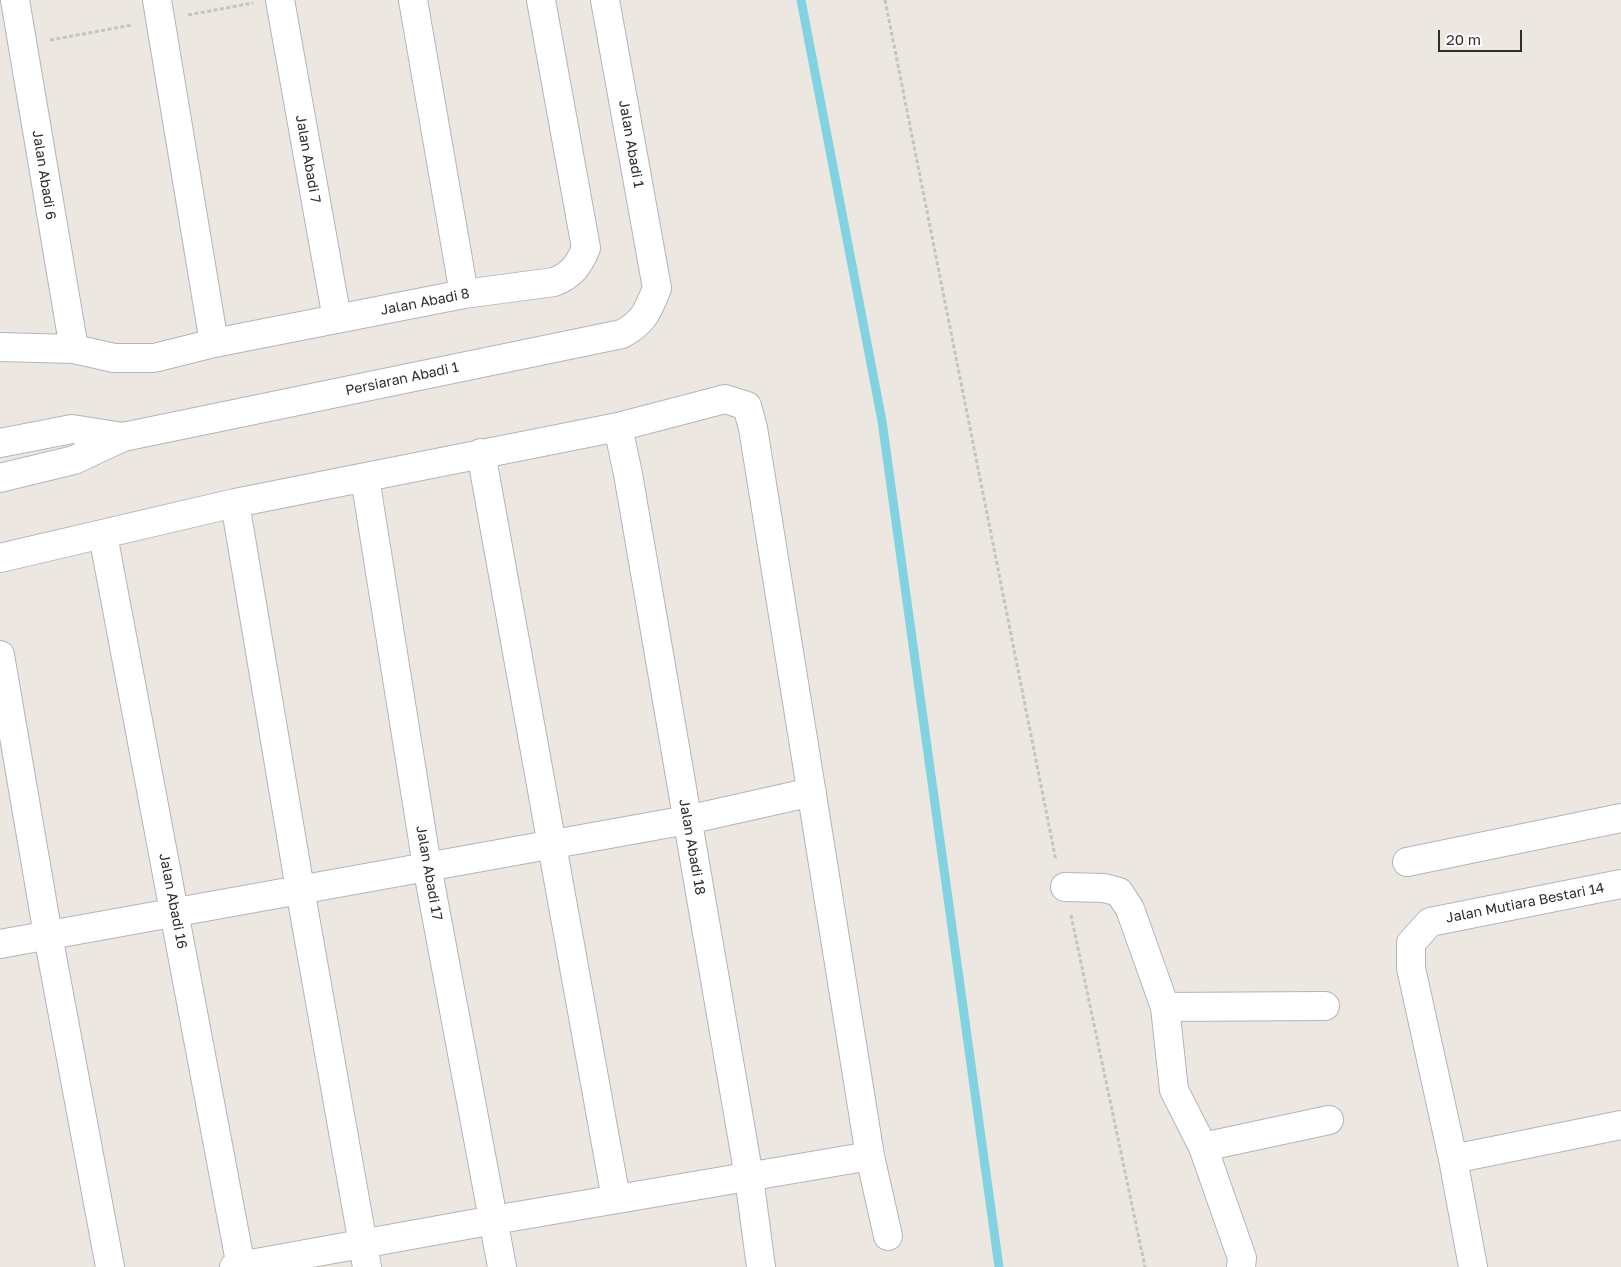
<!DOCTYPE html>
<html>
<head>
<meta charset="utf-8">
<style>
	body { margin:0 }
	#map { position:relative; width:1621px; height:1267px; overflow:hidden; background:#ede7e2; font-family:"Golos Text",sans-serif }
	canvas { display:block }
	.scale { position:absolute; left:1438px; top:30px; width:84px; height:22px; box-sizing:border-box; border:2px solid #2d2d2d; border-top:0; padding-left:6px; font-size:15px; line-height:18px; white-space:nowrap; color:#2d2d2d; -webkit-text-stroke:4px #fff; paint-order:stroke }
</style>
</head>
<body>
<div id="map">
<canvas width="1621" height="1267"></canvas>
<div class="scale">20 m</div>
</div>
<script>
const g = document.querySelector('canvas').getContext('2d');
g.lineJoin = 'round';
function trace(path, color, width, dash) {
  g.strokeStyle = color;
  g.lineWidth = width;
  g.lineCap = dash ? 'butt' : 'round';
  g.setLineDash(dash || []);
  g.stroke(path);
}
function label(font, color, halo, rows, align = 'center') {
  g.font = font + ' "Golos Text",sans-serif';
  g.lineWidth = 4.5;
  g.setLineDash([]);
  g.textBaseline = 'middle';
  g.strokeStyle = halo;
  g.fillStyle = color;
  for (const [text, x, y, turn = 0] of rows) {
    g.save();
    g.translate(x, y);
    g.rotate((+turn || 0) * Math.PI / 180);
    g.textAlign = isNaN(turn) ? turn : align;
    if (halo) g.strokeText(text, 0, 0);
    g.fillText(text, 0, 0);
    g.restore();
  }
}
trace(new Path2D(`
	M801,0l81,421 117,846`), '#82d3e1', 9);
const minor = new Path2D(`
	M15,0l59,349
	M157,0l57,343
	M280,0l57,319
	M413,0l51,294
	M0,347l74,2 40,9h40l60,-15 250,-49 90,-12c18,-7 25,-17 32,-34l-45,-248
	M618,427l10,47 121,703 12,90
	M0,443l72,-14 51,8
	M481,453l135,746
	M0,478l74,-18 49,-23 499,-103c22,-12 26,-23 35,-46l-52,-288
	M365,478l62,388 75,401
	M235,503l65,386 67,378
	M103,535l138,732
	M0,558l235,-55 383,-76 107,-28 22,7 6,22 117,728 18,80
	M0,655l48,280 62,332
	M1407,862l214,-44
	M1065,887l39,1 15,4 11,17 35,98 9,83 29,57 39,111 -1,9
	M0,944l687,-124 125,-28
	M1165,1007l160,-1
	M1203,1147l126,-27
	M1453,1159l168,-34
	M234,1267l260,-47 376,-64
	M1473,1267l-20,-108 -42,-191v-25l19,-21 191,-38`);
trace(minor, '#b2b5bb', 30);
trace(new Path2D(`
	M885,0l171,861
	M188,15l65,-12
	M50,40l82,-15
	M1071,915l74,352`), '#c4c4c4', 3, [4, 2.5]);
trace(minor, '#fff', 28);
label('14px', '#2d2d2d', '#fff', [
	["Jalan Abadi 1",631,144,80],
	["Jalan Abadi 7",308,159,80],
	["Jalan Abadi 6",44,175,81],
	["Jalan Abadi 8",425,302,-11],
	["Persiaran Abadi 1",402,379,-12],
	["Jalan Abadi 18",692,847,80],
	["Jalan Abadi 17",429,873,80],
	["Jalan Abadi 16",173,901,79],
	["Jalan Mutiara Bestari 14",1525,903,-11]
]);
</script>
</body>
</html>
